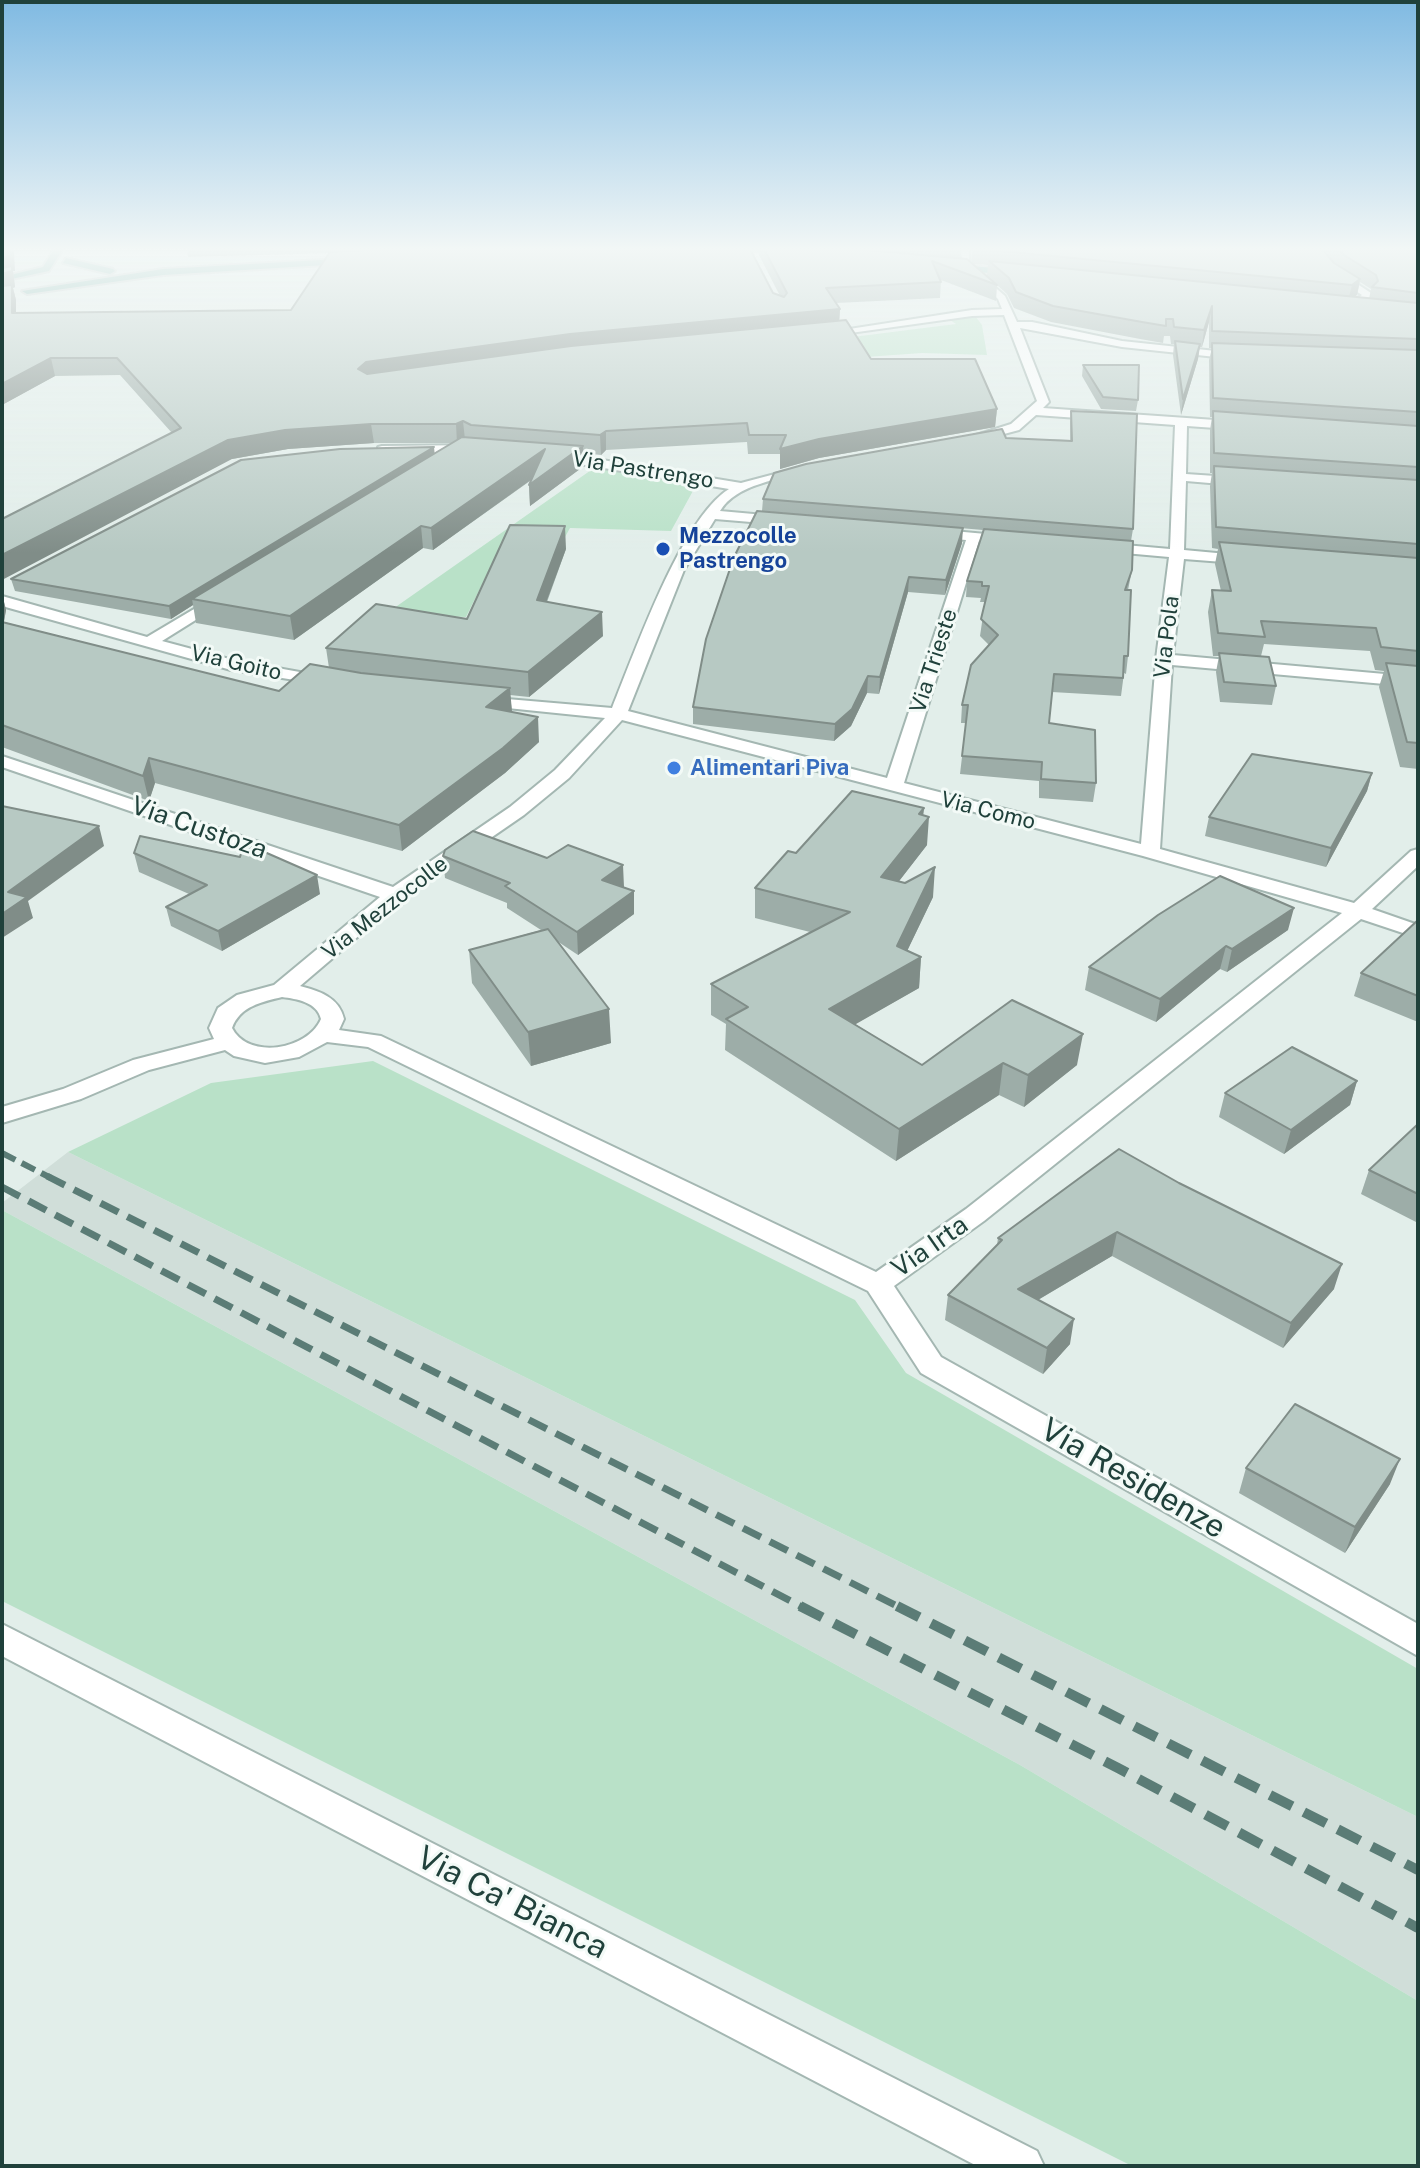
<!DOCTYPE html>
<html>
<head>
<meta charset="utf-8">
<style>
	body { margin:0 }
	#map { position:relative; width:1420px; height:2168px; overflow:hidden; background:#e2eeea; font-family:"Public Sans",sans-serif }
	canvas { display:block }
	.frame { position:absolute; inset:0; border:4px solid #20413b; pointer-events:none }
</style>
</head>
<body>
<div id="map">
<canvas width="1420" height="2168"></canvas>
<div class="frame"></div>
</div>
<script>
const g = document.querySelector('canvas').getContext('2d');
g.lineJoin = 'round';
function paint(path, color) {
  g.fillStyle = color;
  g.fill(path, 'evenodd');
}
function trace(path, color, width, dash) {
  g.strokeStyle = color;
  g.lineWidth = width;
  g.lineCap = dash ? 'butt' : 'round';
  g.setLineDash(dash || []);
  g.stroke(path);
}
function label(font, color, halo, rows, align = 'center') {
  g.font = font + ' "Public Sans",sans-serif';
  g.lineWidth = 6;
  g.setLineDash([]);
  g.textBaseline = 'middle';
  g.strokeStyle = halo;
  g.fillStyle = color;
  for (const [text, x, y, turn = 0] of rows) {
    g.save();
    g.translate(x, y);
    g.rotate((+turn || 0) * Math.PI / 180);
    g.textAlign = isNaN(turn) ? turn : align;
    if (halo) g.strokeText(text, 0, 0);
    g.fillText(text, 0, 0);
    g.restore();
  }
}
paint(new Path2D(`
	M68,1152l1350,665v184l-398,-236 -1018,-555v-7z`), '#d0ded9');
paint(new Path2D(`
	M976,317l6,8 5,30 -65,-2 -70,5 -48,-15 152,-19 -6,-4z
	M594,468l95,15 5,6 -23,42 -101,-3 -10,18 -58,-2 -36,73 -75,-3 6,-8z
	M373,1061l482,239 51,73 512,296v148l-1350,-665 143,-69z
	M2,1210l1018,555 398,236v165h-286l-1130,-565z`), '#b9e1c8');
const minor = new Path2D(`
	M960,249h9v13h-6z
	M1308,249h9l22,23 32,21v4l-17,13h-8v-4l16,-11 -29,-19z
	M974,269l31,27 12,26h15l90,19 122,13 5,3 -5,3 -122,-13 -102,-19 29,74 -6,6 201,14 6,4 -6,4 -57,-4 -1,48 59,4 7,4 -7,4 -59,-5 -2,69 65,6 7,4 -7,4 -65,-5 -11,96 245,22v10l-246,-22 -12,184 194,54 57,-52 7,-2v17l-46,43 46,16v13l-57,-19 -377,302 -90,65 47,71 477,267v32l-497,-283 -53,-82 -500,-244 -41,-5 -28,15 -34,6 -31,-7 -9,-6 -76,20 -68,29 -79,24v-16l61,-18 70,-29 81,-21 -5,-11 9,-20 19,-13 37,-10 106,-88 -378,-130v-11l391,131 117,-80 45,-37 50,-52 -127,-13 -9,-5 3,-4 140,12c23,-56 69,-189 117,-219l-179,-30 -2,-3 6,-4 187,31 68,-18v6c-28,8 -73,13 -89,40l67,6 7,4 -7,4 -72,-6 -31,51 -56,141 259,67 79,-238 -35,-3 -7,-4 7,-4 88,8v6l-5,1 -35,-3 -75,242 237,61 15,-185 13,-102 -67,-6 -7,-4 7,-4 68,6 5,-124 -139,-10 -17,15 -49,13v-6l41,-13 26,-23 -33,-86 -32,1 -150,21 -5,-3 155,-24 30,-1 -4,-10 -29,-27zM622,720l521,136 199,57 -376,296 -90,63 -495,-236 -42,-6 5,-11c-5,-22 -25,-28 -44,-33l102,-87 122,-84 45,-37zM282,997c15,2 35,5 39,22 -13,31 -73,41 -89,9 8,-22 30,-26 50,-31z
	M382,446l95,-1 6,4 -6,4h-99v-6z
	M221,593l8,5 -3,3 -64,40 71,19 100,18 2,4 -2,4 -102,-16 -229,-64v-10l145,41z
	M2,1624l1035,527 7,15h-67l-975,-510z`);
const major = new Path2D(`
	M54,249h9l-14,22 -47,10v-4l41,-10z
	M721,249h54l-4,3z
	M66,258l47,11 2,2 -5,3 -47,-11z
	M355,258l3,5 -195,12 -136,19 -5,-3 141,-22z
	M944,264l77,6 5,3 -5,3 -74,-7z`);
trace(minor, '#a4b7b2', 4);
trace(major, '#c1cac8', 4);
paint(minor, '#fff');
paint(major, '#62a79c');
trace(new Path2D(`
	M2,1153l49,25`), '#5b7c76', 6, [15, 7]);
trace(new Path2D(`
	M47,1176l854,432
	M2,1187l802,421`), '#5b7c76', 7, [20, 10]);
trace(new Path2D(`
	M800,1606l318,162 300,160
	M897,1606l521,264`), '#5b7c76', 10, [25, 13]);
paint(new Path2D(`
	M2,249l13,22h-2l2,16 -2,1 3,12v13l275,-3 39,-57 -142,4 -1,-8h563l23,44 7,3 -21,-41v-6h202l-1,10 11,4 1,-14h446v520l-18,-2 -21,-80 5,-16 -9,-1 -5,-19 -106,-7 -3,12 15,30 -4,19 -52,-3 -4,-30 3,-16h-6l-5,-44 4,-22 9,1 -6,-27 3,-15 -6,-1 -2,-62 2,-13h-2v-43l2,-13h-2l-1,-57 3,-12h-3v-26l-7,25h-2l-2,12 -17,56 -8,-60 1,-11h-3l-1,-8h-6l-1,7 -23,-4 -89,-17 -37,-14 -7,-14 -20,-18 1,-11 -16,-1 25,21 -1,16 -55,-21 -1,18 -104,5 4,6 -1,12 32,38 126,50 -2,18 -176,31 -39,11v-15h-32l-1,-12 -141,8 -5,5 -17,-2v13l-54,40 -1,-21 1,-4 -97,69 -10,-2 -129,92 -98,-17 -3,-18 -22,14 -156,-28 -4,-12 423,-132v6l18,-10h-78l-86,6 -56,10 -60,-26 -52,-58 -65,1 -53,29zM1360,282l11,7 -2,10 -15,-2 3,-2z
	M1083,365l55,35 -2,11 -35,-2 -19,-33z
	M1071,411l62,118 -2,12 1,29 -4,20v66l-2,18 -2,-1 -3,23 -69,-4 -3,31 47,60 -3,19 -54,-4v-17l-79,-7 6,-51h-5l1,-18 27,-60 -9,-9 5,-34h-5l1,-4 -15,-1 1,-16 16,-51 -221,-19 1,-12 243,-61 64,2v-18z
	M962,543l-17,52 -37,-3 -29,102 -12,-1 -16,33 -17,15 -141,-17v-17z
	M566,549l-19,53 56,34 -74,61 -19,-2 2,17 27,30 -34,31 -103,78 -247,-68 -6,18 -147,-54v-153l4,16 -2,12 275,69 50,-23 -3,-20 141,-29z
	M1372,773l-5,18 -41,76 -121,-31 4,-19z
	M924,808l-1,7 4,30 -28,36 34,16 -26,54 14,6 -2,31 -64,36 67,41 90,-65 65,65 -53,42 -25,-12 -103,66 -171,-111 1,-26 -15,-9v-31l99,-52 -55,-14v-30l41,-35z
	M134,853l186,41 -98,57 -51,-25 -5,-19 23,-13 -50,-22z
	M443,856l104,2 76,7v22l11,4v23l-56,41 -21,-14 54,102 -80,23 -59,-83 -3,-33 72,-20 -34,-22v-5l-62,-25z
	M1418,920v102l-64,-26 7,-23z
	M1288,930l-61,42 -7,-3 -64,53 -71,-32 4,-23z
	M1357,1081l-7,24 -66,49 -65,-37 6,-24z
	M1418,1124v99l-57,-29 8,-24z
	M1119,1149l215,140 -51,59 -171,-92 -74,44 32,44 -27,30 -98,-54 3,-25 49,-50 1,-7z
	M1246,1468l144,16 -45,69 -106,-60z`), '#9dada8');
paint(new Path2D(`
	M11,249h3l1,22h-2l2,16 -2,1 3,12v29l-14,-38v-33z
	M1360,279l-3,16 -9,6 4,-16z
	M1212,306l-3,16 -7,25 2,-17z
	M840,309l-1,17 -470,54 -11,-11 8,-7 204,-28z
	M1200,344l-2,15 -17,56 2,-16z
	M51,358l4,18 -53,29v-21z
	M997,409l-2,18 -176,31 -39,11v-20l39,-10z
	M463,421l2,19 -8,3 -1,-19z
	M371,424l3,19 -86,6 -56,10 -230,121v-25l226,-115 57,-10z
	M606,431v19l-5,5 -1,-20z
	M583,446l1,20 -54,40 -1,-21z
	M434,447l1,10 -243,142 1,6 -22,14 -2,-13z
	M545,449l1,20 -113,81 -2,-22z
	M421,526l2,22 -129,92 -4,-24z
	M565,526l1,23 -28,75 -1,-24z
	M963,528l-1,15 -17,52 1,-15z
	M909,577l-1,15 -29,102 1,-17z
	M2,594l4,16 -4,21z
	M602,612l1,24 -74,61 -1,-25z
	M868,676l-1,17 -16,33 -17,15 1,-17z
	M510,688l2,24 -26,-5z
	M538,717l1,25 -34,31 -103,78 -3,-26z
	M149,758l6,25 -6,18 -6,-25z
	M1372,773l-5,18 -41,76 5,-19z
	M924,808l-2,17 7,-8 -2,28 -48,62 2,-30 38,-63z
	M99,826l5,20 -76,55 5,17 -31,20v-24l6,-22z
	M623,865l1,22 -21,15 -1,-22z
	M935,867l-2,30 -35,73 23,-13 -2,31 -91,52 1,-31 68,-63z
	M317,875l3,19 -98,57 -4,-20z
	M634,891v23l-56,41 -1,-23z
	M1294,908l-6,22 -61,42 5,-23z
	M1226,946l-6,23 -64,53 4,-23z
	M609,1009l2,34 -80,23 -3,-34z
	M1083,1034l-6,31 -53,42 4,-32z
	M1003,1063l-4,32 -103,66 3,-32z
	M1357,1081l-7,24 -66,49 7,-24z
	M1117,1232l-5,24 -98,58 4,-25z
	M1342,1264l-8,25 -51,59 8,-25z
	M1074,1319l-4,25 -27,30 4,-26z
	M1400,1459l-10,25 -45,69 10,-26z`), '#808d88');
const building = new Path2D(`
	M2,249h9v7l-9,2z
	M384,249h366l23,44 11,4 3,-4 -23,-44h91l112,10 30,26 -65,-24 9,21 -115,6 14,21 -270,25 -204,28 -8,7 9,5 204,-28 275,-26 25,39h104l22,50 -178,30 -39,10 6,-14h-37l-2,-12 -141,8 -6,4 -129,-10 -8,-4 -7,3h-85l-86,6 -57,10 -226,115v-36l179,-91 -64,-70h-66l-49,26v-98l10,-1v28l279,-3 39,-58z
	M980,249h342l12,14 26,16 -8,6z
	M1339,249h79v44l-46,-6 6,-6 -2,-6 -32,-20z
	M989,261l429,42v36l-206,-8v-25l-8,24 -30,-3 -1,-8h-7v7l-24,-4 -89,-16 -37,-14 -7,-14z
	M12,266v5l-10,3v-6z
	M1175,341l25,3 -17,55z
	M1212,343l206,7v62l-205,-14z
	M1083,365h56l-1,35 -35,-3z
	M1071,411l66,3 -4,115 -370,-30 11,-26 32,-9 196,-35 4,9 66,3z
	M1213,411l205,15v41l-204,-14z
	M462,437l121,9 -54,39 16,-36 -114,79 -10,-2 -131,90 -98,-17z
	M434,447l-265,159 -158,-27 230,-119 99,-11z
	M1214,466l204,14v64l-202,-17z
	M757,511l206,17 -17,52 -37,-3 -29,100 -12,-1 -16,33 -17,15 -142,-17 13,-68 28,-82z
	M510,525l55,1 -28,74 65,12 -74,60 -202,-24 50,-44 91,15z
	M984,529l149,12 -1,29 -7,20h6l-3,66h-4l-1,22 -69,-4 -5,49 46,7 1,53 -55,-4 1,-17 -80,-6 6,-51h-6l9,-40 27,-30 -17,-16 8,-33h-7v-4l-15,-1z
	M1219,542l199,16v93l-37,-4 -5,-19 -115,-7 4,16 -47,-4 -6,-43 19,1z
	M2,622l277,69 31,-27 51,9 149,15 -24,19 52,10 -35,31 -104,77 -250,-67 -6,18 -141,-51z
	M1219,653l50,4 7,29 -52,-4z
	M1386,663l32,3v77l-11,-1z
	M1252,754l120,19 -41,75 -122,-31z
	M852,791l72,17 -5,6 10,3 -48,60 24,6 30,-16 -38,79 24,11 -92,52 93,56 90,-65 71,34 -55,41 -25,-12 -104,66 -173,-110 22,-12 -37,-23 139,-72 -95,-24 33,-37 8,2z
	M2,806l97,20 -91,66 19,5 -25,17z
	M473,831l74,27 21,-13 55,20 -21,15 32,11 -57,41 -72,-46 5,-3 -67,-27 2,-6z
	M140,836l100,21 4,-14 73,32 -99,56 -52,-24 41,-22 -73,-32z
	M1220,876l74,32 -62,41 -6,-3 -66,53 -71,-32 69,-52z
	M1418,920v76l-57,-23z
	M548,929l61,80 -81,23 -59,-82z
	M1292,1047l65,34 -66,49 -66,-37z
	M1418,1124v70l-49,-24z
	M1119,1149l60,34 163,81 -51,59 -174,-91 -99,57 56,30 -27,29 -99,-53 54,-55 -4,-2z
	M1295,1404l105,55 -45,68 -109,-59z`);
paint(building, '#b7c9c3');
trace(building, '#808d88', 2);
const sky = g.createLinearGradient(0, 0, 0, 553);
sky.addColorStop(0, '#80bae2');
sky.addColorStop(0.45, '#f2f7f6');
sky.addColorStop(1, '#f2f7f600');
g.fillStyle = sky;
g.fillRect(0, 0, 1420, 553);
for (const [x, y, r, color] of [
	[663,549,8,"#1a4fb4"],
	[674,768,8,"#3f7fe0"]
]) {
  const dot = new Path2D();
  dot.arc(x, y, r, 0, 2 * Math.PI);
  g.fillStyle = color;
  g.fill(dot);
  trace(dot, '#f3faf7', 3);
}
label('22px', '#20413b', '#f3faf7', [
	["Via Pastrengo",643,470,9],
	["Via Pola",1167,637,-83],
	["Via Trieste",934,661,-72],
	["Via Goito",236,663,13],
	["Via Como",988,811,14],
	["Via Mezzocolle",385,908,-38]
]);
label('bold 22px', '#164399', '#f3faf7', [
	["Mezzocolle",679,536],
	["Pastrengo",679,561]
], 'left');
label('bold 22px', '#366cbe', '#f3faf7', [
	["Alimentari Piva",690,768]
], 'left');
label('26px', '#20413b', '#f3faf7', [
	["Via Custoza",199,828,19],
	["Via Irta",930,1247,-35]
]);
label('32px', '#20413b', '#f3faf7', [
	["Via Residenze",1133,1479,30],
	["Via Ca' Bianca",512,1903,27]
]);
</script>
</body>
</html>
